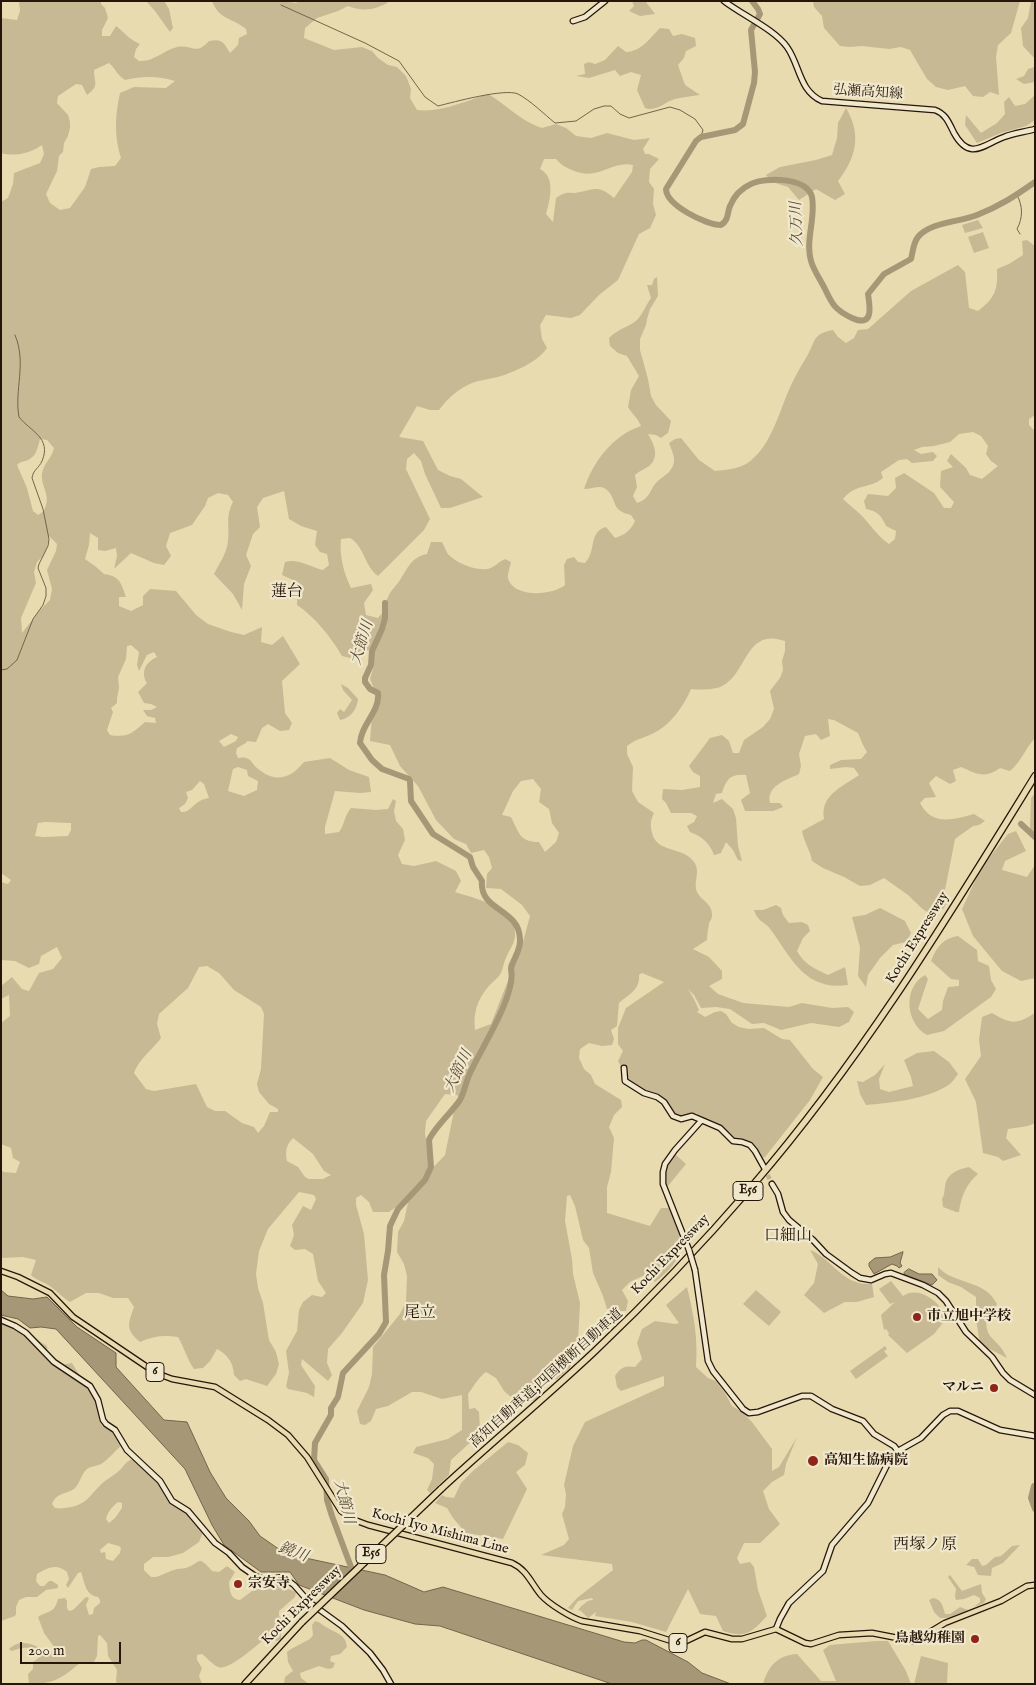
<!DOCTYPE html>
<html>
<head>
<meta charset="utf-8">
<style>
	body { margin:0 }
	#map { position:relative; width:1036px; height:1685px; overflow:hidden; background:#e8dbb0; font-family:"IM FELL English",serif }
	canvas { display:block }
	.frame { position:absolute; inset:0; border:2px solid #271509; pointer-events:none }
	.scale { position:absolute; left:20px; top:1642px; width:101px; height:22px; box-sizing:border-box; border:2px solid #271509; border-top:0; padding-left:6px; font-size:15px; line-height:18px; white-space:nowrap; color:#271509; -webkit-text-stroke:4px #f0e8cc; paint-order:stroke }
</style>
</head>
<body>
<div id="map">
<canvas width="1036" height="1685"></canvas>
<div class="frame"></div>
<div class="scale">200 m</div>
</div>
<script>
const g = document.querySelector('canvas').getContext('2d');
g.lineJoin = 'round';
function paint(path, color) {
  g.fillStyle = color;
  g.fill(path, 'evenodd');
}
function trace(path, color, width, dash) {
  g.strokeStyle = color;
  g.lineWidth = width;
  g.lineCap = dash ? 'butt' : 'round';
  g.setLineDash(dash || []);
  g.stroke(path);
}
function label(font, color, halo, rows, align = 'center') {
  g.font = font + ' "IM FELL English","Noto Serif JP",serif';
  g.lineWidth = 4.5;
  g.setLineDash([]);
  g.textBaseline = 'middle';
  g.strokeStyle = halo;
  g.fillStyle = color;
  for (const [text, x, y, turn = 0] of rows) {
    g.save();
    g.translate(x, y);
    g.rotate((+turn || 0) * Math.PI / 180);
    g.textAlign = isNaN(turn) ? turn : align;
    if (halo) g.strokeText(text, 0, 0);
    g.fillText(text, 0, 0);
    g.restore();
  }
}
paint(new Path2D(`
	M19,1h82v3l4,4 3,10 -6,12v6h8l6,-10c9,7 14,14 24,18l-4,5 -2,8 5,4c15,1 23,-10 38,-14 14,-3 19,9 32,-6 14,-3 15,2 21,12l8,-8 1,-7 8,-4 -1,-5c-14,-12 -26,-8 -34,-28h72l12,2 3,-2h91c-13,9 -28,11 -42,5l-10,5 -21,7 -12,10 -1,10 30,12 28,-3 10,4 6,7 10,7 9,2 9,9 5,13 -1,9 7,12c23,3 49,-9 71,-16 19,11 32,27 54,34l14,-4 10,4 10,8 15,2 16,-5 27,7 16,-2 -7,11 2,5h4l10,5 -9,10 -1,13 5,7 -1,15 3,11 -6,13 -11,6 -21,46 -19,15 -19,20 -9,3 -25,-3 -6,10 2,14 5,9c-9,14 -33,24 -49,29 -8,2 -18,3 -26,6 -14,6 -24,15 -33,27h-9l-13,-4 -18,31 24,4 15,29 12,6 11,3 22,18 -33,11h-9l-16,-34 -4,-13 -7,-8 -7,6 -1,10 24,50 -6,11 -46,46c-14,-10 -13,-29 -28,-38l-9,1c-2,17 3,34 10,49l20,-4 2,6 -9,13 2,12 12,3c10,-11 5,-9 10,-21 3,-7 8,-11 12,-17 8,-12 11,-23 27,-26l4,-12h11c3,5 4,11 8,14 8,8 27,15 38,13 7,-2 10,-7 17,-10l6,3c-1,6 -5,14 -2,19 8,17 44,14 56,4l-1,-20 3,-6 7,-2 4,5 7,1c12,-13 3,-31 21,-36l9,11c10,-3 16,-8 20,-17l-4,-6c-5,-1 -10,-3 -14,-7 -4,-7 -6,-20 -17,-21 -5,0 -11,2 -16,2 9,-27 29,-54 57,-63 -3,-8 -9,-12 -13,-19l3,-17 8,-14 -12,-20 -9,-3 -8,-7 -1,-8c8,-9 20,-11 28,-18 6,-6 9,-15 14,-22l-4,-13h5l2,-6 3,-2 1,19 -8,13 -3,10 -1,6 -6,14v11l8,29 3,17 5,9 15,16 -3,12 -7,5 -5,-3 -8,-1c6,10 12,23 1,32 -4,3 -10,5 -14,9l2,12 -4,9 4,7c15,-5 12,-15 22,-23 6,-5 13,-8 15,-18 1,-6 -3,-13 -5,-19l6,-4 6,-1 18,22 16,11c10,-1 22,-2 31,-7 23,-14 32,-48 42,-72 5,-12 11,-23 18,-34 10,-16 5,-24 27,-28l5,7 8,6 8,-5 4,-8 10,-1 43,-38 47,-26 7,7 4,36 9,3c17,-13 20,-21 19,-42l12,-5 14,-9 -1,-14 5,-1 8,6v169l-6,4v6l6,6v307c-10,11 -14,24 -25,33l-10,-3c-15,11 -23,6 -39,-1l-8,3 3,11 -6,3 -14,-8 -7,7 7,14 -11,1 -5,5c12,23 32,17 54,11l11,7 -6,4 -6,1 -18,13 -10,51 3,10 -4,8 -10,7c-11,-3 -18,-13 -26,-20 -8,-6 -16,-11 -24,-17l-14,7 -10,1 -16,-9 -21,-9 -11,-7c-2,-12 -8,-18 -10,-30l22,-12c-4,-24 18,-32 35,-44l-5,-7 -8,-1 -16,2v-4l11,-5 20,-1 6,-7 -4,-7 -5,-12 -24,-13 -6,-1 2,17 -9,4 -5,-6 -11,2 -6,18 2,12 -2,8c-13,6 -33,12 -29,29h10l3,4 -10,4h-28l-4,-11 9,-7 -4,-18c-15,-2 -20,4 -24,18l-6,1 -3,9 9,-4 11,10 3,9 2,28 4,15 -4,-1 -5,-10 -7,-8 -5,11 -7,2c-4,-12 -13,-19 -24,-23l-3,-6 7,-4 3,-6 -6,-3h-20l-5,-10 -4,-4 1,-10 19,1 18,-3v-11l-7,-4 -4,-6 21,-28 12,-3 7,6 4,12h6l5,-13 19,-13 7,-8 4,-10 -4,-18 10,-13 3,-8 -1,-9 3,-10v-10c-40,-14 -37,32 -63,45 -7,4 -23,4 -31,3 -7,17 -21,37 -39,45 -10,5 -15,4 -25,12v8l6,13 -1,24 6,11 16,11c-4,8 -4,14 -1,23 7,17 31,11 41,26 7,10 -1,19 3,30 4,8 15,12 15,22 1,4 -2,6 -3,10 -1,5 -2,11 -2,16l-14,9 16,8 13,14v8l-13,7 9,8 25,9 46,4 13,-4 30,5 16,-1 6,5 -5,10 -10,5 -28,-4 -30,7 -17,-7 -12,1 -22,-15 -14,-2 -15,1 -7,-13 -6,-6 6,10 5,11 -2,2 8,5 10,-5 6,-1 5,3 6,9 7,4 9,2 16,-1 18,11 8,1 23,29 10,8 -13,23 -45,57 -3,1 -6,-11 -7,-6 -12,-2 -13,-11 -19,-7 -9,-8 -14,3 -7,-2 -8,-13 -11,-7 -14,-4 -15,-11 -2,-9 -4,-3 -3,-6 5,-10 -5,-7v-16l8,-20 38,-26 -22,-9 -3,2c1,15 -10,19 -20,28l-2,23 -6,4 3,9 -2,6 -10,1 -13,-3 -9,6 -1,9 5,11 7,6 4,9 26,16 1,7 -8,8 -5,12 5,11 -3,34 -4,15v26l43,13 11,-18h8c17,34 17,51 -14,74l-8,-8 -17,8 -8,8 6,11 -2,10h-10l-9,-2 -4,-13 -10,-23 -4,-25 -6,-8 -8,-34 -5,-11 -3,1 -2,25 7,38 1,15 7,29 -2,39 -8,26 -13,11 -9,2h-10l-2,7 2,11 -11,3 -16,-5 -7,-6 -8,-13 -10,-6c-8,6 -12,14 -18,22l1,15 6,-1 4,4 1,18 -5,8 -24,22 -2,15 -19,18 -3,-3 5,-11 2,-15 -6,-6 -15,-5 3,-6 32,-8 14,-9v-35l-20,4 -21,-7h-9l-24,14 -12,3 -5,12 -6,4 -5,-1 -3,-13 12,-24 3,-13 1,-27 27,-33 6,-12 1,-26 -3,-12 -7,-12 1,-20 6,-11 5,-23 -20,14h-16l-4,-10 -8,-7 -5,3v7l8,29 4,46 -5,23 -21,30 -14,16 -1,14 5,12 -4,6 -26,-22 -1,6 14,21 -1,11 -7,-4 -19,-4 -2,-3 3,-13 -3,-22 11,-20 2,-21 4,-8 9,-7 10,2 4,-4 -8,-12 -5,-27 -8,-5 -10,1 -5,-4 4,-11 -2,-10 11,-19 8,4 5,-11 -2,-4 -15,-3 -31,37 -9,22 -3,23 2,14 5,15 6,37 7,12 3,12 -3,10 -9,12 -21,-7 -6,2 -6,-6c-1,-13 -6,-20 -17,-26l-7,12 -7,7 -9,1c-7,-10 -10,-22 -16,-32 -14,-2 -25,-1 -38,5 -15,-13 -12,-18 -6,-35l-6,-9h-15l-14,-5h-13l-16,9c-7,-4 -12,-10 -19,-15 -6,-5 -14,-6 -20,-12l5,-15 -13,-3 -22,1v-89l2,3 13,1 4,-11 -7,-4 -2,-10 -10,-4v-121l9,-7 -1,-21 -8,4v-13l11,-9 10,12 7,2 10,-18 14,-4 9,-11 -5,-11 -16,9 -2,8 -10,4 -14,-7 -14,-1v-78l7,2 3,-4 -10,-7v-671l7,-4 5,-14 1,-11 26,-10 4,-9 -2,-9c-11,8 -27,12 -41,8v-135l16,2 3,-9zM109,63c7,6 8,12 16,17 17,-4 34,-4 50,1l-9,7 -32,-1 -14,6c-5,22 -6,44 1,65l-6,8 -16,1 -8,2 -6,18 -15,21 -10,2 -10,-7 -4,-9 11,-23 2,-15 4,-4 1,-9 4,-7 2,-8v-6l-2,-7 -11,-12 1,-7 18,-12 6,1 5,10c13,-10 7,-11 7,-25zM544,159h12c5,6 9,8 16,11 26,12 39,-10 61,-5l-1,7 -18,26c-14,-12 -18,-10 -34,-6 -13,3 -10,-3 -24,6l-3,24 -7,-8c4,-14 10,-37 -6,-45zM973,432l8,4 7,10 -2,8 5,7 7,5 -16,13 -12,-4 -4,-7 -15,-14 -4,7 6,6 -12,4 -1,16 14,15 -3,6h-7l-10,-15 -30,-20 -9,5 1,10 -8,8 -20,-2 -4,7 2,8c11,2 16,7 20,17l10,5 -1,8 -6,5c-11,-7 -19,-20 -28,-29 -6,-6 -13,-11 -18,-16 13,-16 27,-10 40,-21l-2,-6 18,-12 8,-1 5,4 21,-2 4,-5 -4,-4 -12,2 -7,-4 8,-3 12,-1 16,-4 9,-8zM40,439l7,1 7,8c-2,10 -11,16 -12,26 -1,8 3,14 4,20 2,6 0,12 -2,17l-6,4 -5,-4 -6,-23 -10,-23c4,-4 6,-3 11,-5 8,-3 10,-13 12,-21zM284,491l5,28 12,7 16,5 -2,14 5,7 7,2 2,11 -6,5c-13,-3 -25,-12 -38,-8l-3,13 11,5 5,6 -1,19c19,13 33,31 45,51l12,3 20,-12v18l-4,14 9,21 -7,15 -2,26 20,4 10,21 18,20 18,34 18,19 12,5 5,9 13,-3 5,7 3,11 -5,6 -1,14 15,1 21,16 8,11 -7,26 -15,23 1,13 -18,46 -16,6c-2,-16 2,-30 13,-43 3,-4 8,-7 11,-11 4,-5 4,-12 7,-18 3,-8 10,-16 9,-25 0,-26 -41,-35 -60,-41l6,-11 -5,-10 -20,-10 -22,5 -12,-2 -4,-9 7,-15 -2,-11 -7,-8 -2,-10 2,-10 -3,-2 -5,10 -12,1 -25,-2c-7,8 -6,16 -12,24l-14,2v-7l10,-36 25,2 11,-1 -2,-15 -20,-7 -19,-12 -26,4c-15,18 -29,21 -47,6 -4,-3 -6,-9 -11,-10 -3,-1 -6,0 -8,0l-2,-5 1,-5 9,-5 1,-2 9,1 6,-14 6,-4 12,7 9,-1 3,-7 -7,-10 -3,-32 18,-17 -17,-28 -11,9 -11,-3 1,-15 -18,8 -13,-3 -23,-8 -12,-9 -20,-24 -26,-2 -7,7v9l-12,6 -12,-5v-9h7c-5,-14 -6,-21 -22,-23l-9,-8 -10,-7 4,-14 1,-12 8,5v12l7,1 11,-3 1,8 -3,13 17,-16 23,10 10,2 7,-9 -5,-10 4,-13 22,-8 13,-19 3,-8 10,-5 10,2 5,7c-8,15 -3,24 -5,39 -1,12 -9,23 -14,33l19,20 9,16 2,-26 7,-18 -5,-11 7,-21 7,-7 -3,-20 6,-9zM49,536l8,8 -1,7 -9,19 5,19 -2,11 -10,10 -18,23 -1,-15 15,-35 -2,-11 3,-10 6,-6 4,-8zM131,645l8,7 -2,13 2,6 8,-16 7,-3 3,5c-11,5 -17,15 -10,26l-9,9 6,11 7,1 6,3 -6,3h-8l4,6 8,2 1,5 -11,-1c-13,11 -16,16 -35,13l-3,-5 6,-18 -2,-4 6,-5v-5l2,-10 -1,-11 8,-18 1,-13zM231,734l7,3 -2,4 -12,6 -5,-6zM238,767l9,3 1,6 10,5 -1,9 -13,6 -16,-5 5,-22zM533,779l8,10 -2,13 10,7 3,14 7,10 -3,9 -11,10 -6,-10c-20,0 -20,-10 -28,-25l-9,-2 11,-24 8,-10zM200,781l4,3 5,14c-3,1 -7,1 -9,3 -7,3 -10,12 -19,11l-2,-4 6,-4 3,-6 -2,-6 6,-2zM45,822l26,1v7l-3,6 -25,1 -8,-1 3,-13zM207,966l12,7 15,17 27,17 3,7 -3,55 -4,15 2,8 10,12 9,5v3h-8l-6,14 -6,7 -4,-6 -12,-4 -17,-12h-10l-8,-4 -11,-23 -42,7 -8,-2 -12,-16c5,-14 18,-23 27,-35l-4,-14 2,-10 29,-26 11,-21zM445,1094l12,1 5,6 -8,10 -9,44 -19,20 3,-12 -4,-30 1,-12zM293,1138l20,16 11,17 7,4 -8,4h-14l-4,-2 -7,-10 -11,-6c-2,-9 -1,-16 6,-23z
	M146,1h18l5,8 4,19 -3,4 -15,-21z
	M632,1l14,1 9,12 -15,2 -11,-5 5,-5z
	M813,1h207l-9,32 -13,12 -2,12 3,38 -9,-3 -7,5 -10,-1 -8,-10 -17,4 -12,-3 -9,-8 -17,-29 -9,-3 -12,2 -27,-3 -12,1 -10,-1 -16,-18 -2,-12 -8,-9z
	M1031,1h4v58l-12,-13 -2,-18 7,-10z
	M660,28l9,1 4,7 9,-2 13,4 1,8 -10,5 -2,7 -6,7 7,20 15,10c-8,1 -17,2 -25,4 -11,3 -18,13 -30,9l-8,-18 4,-15 -10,-3 -11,4 -5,-6 -26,8 -13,-2 9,-2 -1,-10 5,-2 6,2 10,-4 13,-14 8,6c16,-1 23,-13 34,-24z
	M1035,67v15l-11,2 -8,-5 8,-3 4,-7z
	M1035,95v25l-9,6 -25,7 -24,10 -12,-18 1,-10 15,18 16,-10 8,-9 -1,-12 5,-5 6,9 10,-2z
	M846,108c16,27 10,50 -8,73l7,13 -10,6 -19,-11 -17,11 -11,-13 -16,-5 -6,-7 14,-8 36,-7 16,-5 5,-17 1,-15z
	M978,220l5,8 -18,5 -3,-8z
	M983,232l6,16 -15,5 -6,-16z
	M341,684l7,4 10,11c-1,10 -7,19 -18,21l-3,-7 3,-4 4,3 8,-12 -9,-10z
	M1035,793v45l-5,-9 1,-31z
	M1016,831l10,20 -21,10 -3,9 25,7 8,-12v113l-14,3 -19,-10 -29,-35 -11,-27 19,-41 27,-34z
	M776,905l5,3 2,7 6,8 13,-1 6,3 2,6 -7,7 -6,13c7,13 18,18 31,24l17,-8 3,18c-43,6 -56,-26 -77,-55 -6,-9 -13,-7 -17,-20h9z
	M880,908l25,13 6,12 -5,9 -13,3 -13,13 -12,17 -2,12 -8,-11 2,-29 -8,-30 13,-2z
	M958,936l19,14 1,11 11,5 2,14 5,9 -5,8 -47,34 -17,4c-22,-12 -24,-48 -2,-60l3,4 -10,30 10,10 14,-9 1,-9 5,-14 11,-1v-6l-8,-1 -20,-18c6,-14 11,-22 27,-25z
	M992,1013c19,11 24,12 43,0v110l-7,3 -20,3 -2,9 15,17 -18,6 -5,-4 -15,-4 -7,-51 -11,-23 16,-23 -2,-16 3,-23z
	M934,1051l15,11 9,12c-3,4 -6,9 -11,12 -21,13 -56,17 -81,19l-6,-11 -3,-13 6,1 12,-7 10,-11 -6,15 1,10 9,3 24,-6 -2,-9 -7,-17 13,-7z
	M675,1154l11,10 -18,22 -3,-3c-1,-13 3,-20 10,-29z
	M969,1167l9,7c-12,10 -17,23 -19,38h-3l-13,-5 -1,-8c3,-5 2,-7 3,-12 1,-13 13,-18 24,-20z
	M810,1250c17,6 28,26 46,32 5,2 11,2 16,2l2,13 -17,5h-12l-21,11 -20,-18 10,-12 4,-19z
	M938,1267c16,18 47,12 59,37l-3,6 -7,4c-4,28 11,22 20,44l-27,-14 -4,-25v-22l-15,-10 -13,-5 -10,-7z
	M891,1281l12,15c15,-11 39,6 43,23l-12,15 -27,19 -19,-18 1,-2 -3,-4 -2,1 -3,-15 14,-13 -5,2 -11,-15z
	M687,1287c7,29 11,50 9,80l12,11 8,3 9,12 7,13 10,6 10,10 20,27v22l7,-4 18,-30 -11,27 -2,11 -12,7 -9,9 6,18 11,15 -20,19h-16l-7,15 3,6 10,-2 4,5 4,23 9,26c-15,16 -21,23 -44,15l-7,-15 -16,-2 -12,-25 -22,43 -34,-10 -37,-6 1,-4 -8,6 -7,-7 -3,-1c4,-5 9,-10 15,-10l-1,-2 -14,3 -6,9 -4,-2 9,-10 36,-28 -1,-6 -71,-9 23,-10 5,-6 -7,-25 3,-7 1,-13 -2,-9 9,-39 12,-24 79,-36v-10l-43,15 -4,-4 -2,-11c5,-8 10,-11 20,-9l7,-8 -5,-16 5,-14 13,-8 20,3 4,-1 -13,-18z
	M756,1290l25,22 -12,14 -26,-22z
	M1,1323c26,1 26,11 46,23l1,11 13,8 11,-2 11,18 8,6 9,23 -1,10 3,5 13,8 7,12c-7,6 -13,14 -21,19 -4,2 -10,2 -14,5 -6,5 -7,15 -13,20 -8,5 -18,4 -22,15l3,4c6,1 10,0 16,-1 19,-4 20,-15 34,-26 5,-4 11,-7 16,-12 5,-6 7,-10 15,-10l13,16 13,9 9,16 20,9 12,23 -4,10 -16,11 -15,4h-15l-9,7v6l7,7c8,1 15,-5 23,-7 4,-2 8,-1 12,-2 15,-5 11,-14 26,3l7,1 8,-6 8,6 -6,10c1,9 1,17 11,18l12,-9 15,-5 3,-4 26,10 -1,5 -16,14v5l6,8 -4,9v6l-4,2 -10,-4c-9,7 -39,35 -49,30 -6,-3 -11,-9 -16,-13l-5,1v5l5,8 -3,8 3,8h-85l-1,-3 1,-11 -9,-14 -1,-13 -7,-8 -2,1 -1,20 -4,8 -12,-2c-19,16 -26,22 -52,22l-1,-10 5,-5v-7l8,-6c-7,-11 -19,-9 -29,-5l-3,-2c12,-12 29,-4 39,5h3l4,-6 -11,-15 -6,-16c11,-7 16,-3 20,-18l7,-1 2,3v7l2,3 4,-1 13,-13 3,1 -3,7 3,10 4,-1 1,-6 6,-5v-3l-2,-3c-13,-2 -13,-14 -17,-25l-3,1 -10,15 -2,-3 3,-6 -2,-7c-11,-9 -19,-4 -30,2l-1,7 4,5h4l5,-5h3l6,4v3l-12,2 -9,7h-11l-7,3 -3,7v7l-1,2 -14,5zM118,1502l4,1v5l-7,10 -6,5 -3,-4c2,-8 6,-12 12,-17zM108,1543l11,3 2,2 -1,5 -7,8 -7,-2 -1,-7 -4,1 -1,-3z
	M885,1346l2,3 -3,2 4,5 -32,23 -6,-8z
	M508,1442l10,3 10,8 -3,12 -9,7 11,17 -24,50 -37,-6 -13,-15 -6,-10 -12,-5 7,-8 4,2 8,1 7,-15 13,-13z
	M1020,1545l-17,18 -11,5 -1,8 -13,-1 -4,-8 -8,-2 6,-6h6l4,7 4,-1 9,-8 6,-1 11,-10z
	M950,1575l12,16 19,-7 1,9 4,6 -2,4 -10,4 6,-5v-4l-6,-3 -10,4 -8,1 -1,-4 1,-7 -8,-12z
	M933,1598c9,1 10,9 12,16h5l10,-7 8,3 -20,8h-8l-6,-6 -5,-12z
	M315,1621c5,1 6,3 11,6 9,6 20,7 21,20l-7,7 -9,2 -1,5 5,2 -2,5 -5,1 -9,-3 -19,7 1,5 8,6h-25l1,-7 8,-6 -5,-9 -1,-10 4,-3 19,-10 3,-4 -1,-10z
	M876,1641h12l18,30 5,13h-148c5,-17 14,-29 34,-30l24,27h15l-13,-31 7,-5z
	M921,1656l27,7 -1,21h-33z`), '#c7b994');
const water = new Path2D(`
	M903,1252l-3,11 2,3 -3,2 -2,-2 -5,-2 -18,10 -5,-8v-3l6,-5 15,-1z
	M909,1269l10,5h13l5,6 -5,5 -27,-10 -1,-2z
	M1,1290l7,6 25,3 14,-2 30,30 39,26v14l48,53 23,2 23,50 16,26 23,23 11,15 23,16 27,7 75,16 39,17 19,-5 181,55 11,1 7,-3h4l42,22 14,11 29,11h-119l-172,-58 -25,-2 -51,-14 -65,-25 -9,-13h-29l-37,-27 -12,-20 -27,-56 -129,-140 -15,-2 -11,1 -12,-9 -17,-4z`);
paint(water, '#a69877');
trace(water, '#73644b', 1);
trace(new Path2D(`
	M281,5l84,38 34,18 26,36 13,9c16,-4 67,-18 80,-12 13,7 26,20 37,29l21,-2 18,-12 10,-3h7l9,8 9,4 41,-11 10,3 15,9 8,11 -2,7
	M1017,195c6,11 6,23 0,34l3,5
	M1,670l6,-1 10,-9 16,-41 10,-14 3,-9v-8l-8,-20 1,-4 9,-18 1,-7 -6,-30 -11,-31c1,-8 7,-10 10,-17 10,-23 -12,-30 -23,-44 -5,-27 8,-54 -4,-82`), '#73644b', 1);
trace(new Path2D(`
	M752,1l6,8 2,5 -9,16 4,42 -1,11 -11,41 -8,6 -34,7 -5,4 -30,48c0,16 40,36 55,36 8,-5 6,-12 9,-19 4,-10 12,-18 21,-22 15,-7 56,-7 61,13 4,21 -7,43 -1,64 3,10 9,18 14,28 7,15 10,21 27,29 22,10 18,-11 16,-24l16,-20 27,-15c2,-7 2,-16 7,-22 12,-15 42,-15 59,-22 23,-9 38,-19 58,-33
	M1021,824l14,13
	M1034,1486l-3,12 4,11
	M354,1575l-22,-59 -5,-16 -1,-21 -12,-19 1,-17 16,-28v-7l7,-11 5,-24 36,-39 7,-12 -2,-47 4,-24 2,-25 8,-17 27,-29 6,-13 -2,-27c5,-12 23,-28 31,-40 5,-9 6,-20 11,-29 11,-24 46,-78 40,-102 2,-11 10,-18 9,-30 -1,-31 -41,-28 -38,-58l-9,-14 -3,-10 -37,-23 -22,-33 -1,-20 -1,-2 -27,-10 -10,-9 -12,-17c1,-19 20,-31 18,-50l-8,-4 -5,-7v-4l6,-13 1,-14 10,-22 3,-11v-15`), '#a69877', 6);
trace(new Path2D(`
	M765,1169l7,15`), '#c1b38f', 4.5, [4.5, 2]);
const secondary = new Path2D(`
	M724,1c18,14 50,28 63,46 13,18 12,44 35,54l113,9c11,4 14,13 19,23 16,29 30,11 50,4 10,-4 21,-5 31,-8
	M573,21l12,-4 20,-16
	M624,1068l1,13 19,12 13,4 7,5 9,14 8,3 11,-3 28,12 13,13 9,1 8,3 5,6 10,18
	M772,1184l6,10 5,18 6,8 24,20 13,14 26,19 8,5 11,2 14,-6 6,-1 32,12 15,8 8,8 20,31 26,25 11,16 7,7 25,15
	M689,1250l-26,-66v-12l2,-8 10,-14 26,-29
	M695,1270l13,91 5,10 30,38 6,4 9,-1 44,-16h9l21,13 31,12 11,13 20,12 4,5
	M1,1320l14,6 11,7 28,29 36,24 8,14 5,20 3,4 9,6 12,20 33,31 12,20 16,10 27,32 14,10 13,14 13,9 12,4 16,-3 11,8 15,17 33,24 28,27 13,17 8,14
	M776,1629l4,-10 9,-16 34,-32 9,-26 36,-42 19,-38 7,-9 4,-5 23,-13 22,-23 7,-4h8l42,19 35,6`);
const primary = new Path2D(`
	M1,1271l17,6 32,16 23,24 83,56 16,6 43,8 53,33 20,15 19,22 34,54 11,8 16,6 144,38c15,7 19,20 29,32 8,9 29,22 41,26l58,10 38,12 8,-2 19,-9 27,7h10l34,-10 29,14 6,1 28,-9 33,-2 41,8 7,-3 25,-15 56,-22 26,-15 8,-1`);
const highway = new Path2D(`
	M441,1489c51,-47 104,-91 154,-138 55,-52 108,-108 158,-166 109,-126 195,-268 282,-409
	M245,1684l57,-62`);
trace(secondary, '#271509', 7);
trace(primary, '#271509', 7);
trace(highway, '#271509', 8);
trace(secondary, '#f0e8cc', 4.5);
trace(primary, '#e8dbb0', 4.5);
trace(highway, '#e8dbb0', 5.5);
const secondaryBridge = new Path2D(`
	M689,1250l6,20`);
const highwayBridge = new Path2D(`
	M302,1622l139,-133`);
trace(secondaryBridge, '#271509', 7, []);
trace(highwayBridge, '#271509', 8, []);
trace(secondaryBridge, '#f0e8cc', 4.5);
trace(highwayBridge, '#e8dbb0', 5.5);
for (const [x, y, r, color] of [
	[917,1317,5,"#8f2418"],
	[994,1388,5,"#8f2418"],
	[813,1461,6,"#8f2418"],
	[238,1584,5,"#8f2418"],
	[975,1639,5,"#8f2418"]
]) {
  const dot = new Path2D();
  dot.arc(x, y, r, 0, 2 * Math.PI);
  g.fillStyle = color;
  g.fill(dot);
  trace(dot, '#f0e8cc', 2);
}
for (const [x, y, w] of [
	[748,1191,30],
	[155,1372,18],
	[371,1554,30],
	[678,1643,18]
]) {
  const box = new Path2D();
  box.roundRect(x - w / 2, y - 9.5, w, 19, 4);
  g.fillStyle = '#f0e8cc';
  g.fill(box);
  trace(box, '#271509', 1);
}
label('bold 12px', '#271509', null, [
	["E56",748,1191],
	["6",155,1372],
	["E56",371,1554],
	["6",678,1643]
]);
label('14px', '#271509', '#f0e8cc', [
	["弘瀬高知線",868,93,4],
	["Kochi Expressway",918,938,-58],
	["Kochi Expressway",671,1255,-46],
	["高知自動車道;四国横断自動車道",547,1379,-42],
	["Kochi Iyo Mishima Line",440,1532,15],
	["Kochi Expressway",302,1606,-45]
]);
label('bold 14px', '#271509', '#f0e8cc', [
	["市立旭中学校",927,1317],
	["マルニ",984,1388,"right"],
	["高知生協病院",824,1461],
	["宗安寺",248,1584],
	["鳥越幼稚園",965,1639,"right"]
], 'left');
label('italic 15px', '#5a4935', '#f0e8cc', [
	["久万川",798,224,-92],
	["大節川",363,643,-73],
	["大節川",459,1072,-64],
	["大節川",343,1502,76],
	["鏡川",293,1553,20]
]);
label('16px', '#271509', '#f0e8cc', [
	["蓮台",287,593],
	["口細山",788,1237],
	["尾立",420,1314],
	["西塚ノ原",925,1546]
]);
</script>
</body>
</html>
